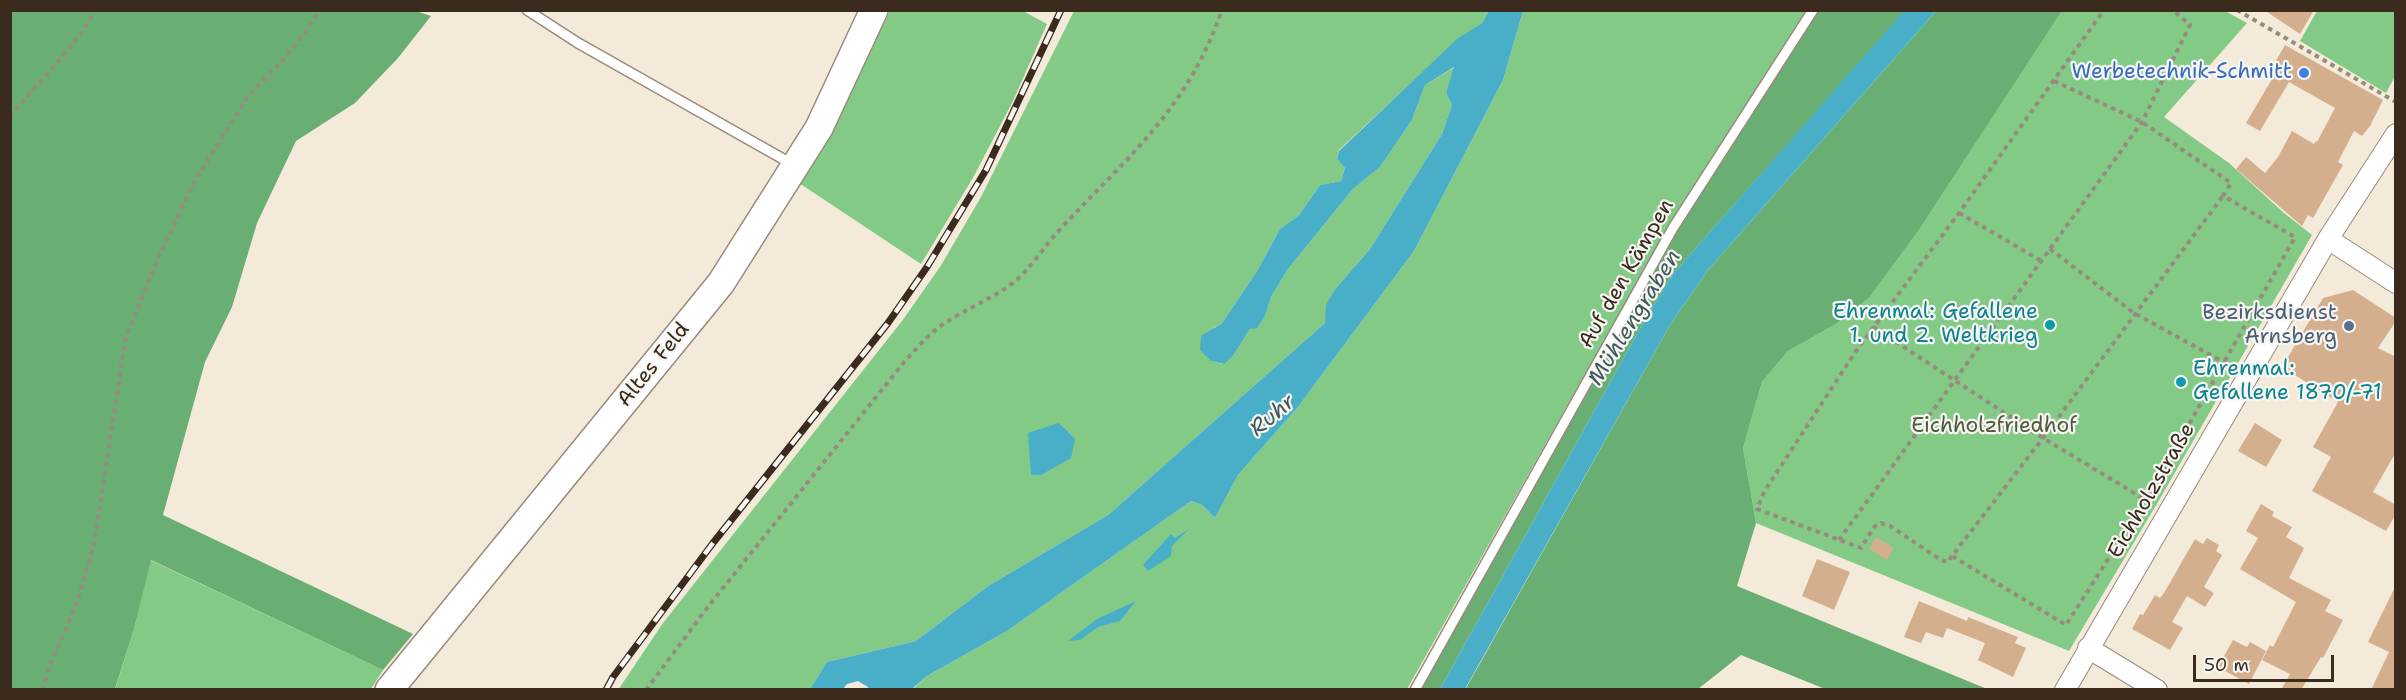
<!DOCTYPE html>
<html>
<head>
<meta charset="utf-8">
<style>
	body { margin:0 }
	#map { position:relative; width:2406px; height:700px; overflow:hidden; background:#f4ead9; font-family:"Shantell Sans",sans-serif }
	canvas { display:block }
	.frame { position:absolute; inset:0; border:12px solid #3b2a1e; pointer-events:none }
	.scale { position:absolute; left:2193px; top:655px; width:141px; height:27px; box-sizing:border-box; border:3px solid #3b2a1e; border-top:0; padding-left:8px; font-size:18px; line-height:21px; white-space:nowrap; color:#3b2a1e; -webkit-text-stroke:4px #f6f6f2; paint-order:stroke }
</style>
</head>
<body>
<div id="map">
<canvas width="2406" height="700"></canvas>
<div class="frame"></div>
<div class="scale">50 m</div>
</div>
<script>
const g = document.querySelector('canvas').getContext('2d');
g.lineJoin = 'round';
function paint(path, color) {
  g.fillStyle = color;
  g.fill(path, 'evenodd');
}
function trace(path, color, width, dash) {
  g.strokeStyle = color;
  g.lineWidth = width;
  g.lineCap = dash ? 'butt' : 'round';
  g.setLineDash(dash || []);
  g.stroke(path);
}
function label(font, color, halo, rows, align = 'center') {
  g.font = font + ' "Shantell Sans",sans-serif';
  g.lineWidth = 4.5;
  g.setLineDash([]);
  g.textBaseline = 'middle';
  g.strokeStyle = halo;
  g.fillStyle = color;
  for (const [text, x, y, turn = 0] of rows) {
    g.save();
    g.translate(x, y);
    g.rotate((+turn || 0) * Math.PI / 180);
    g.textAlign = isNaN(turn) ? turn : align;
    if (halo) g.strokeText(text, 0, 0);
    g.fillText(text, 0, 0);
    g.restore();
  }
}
paint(new Path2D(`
	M890,11h133l24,13 -34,77 -39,75 -53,88 -122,-81 56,-101z
	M1074,11h415l-7,12 -25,17 -118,110 -2,9 8,9 -4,13 -21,4 -21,30 -19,14 -23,42 -35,52 -9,5 -2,33 12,3 10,-8 17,-27 15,-13 6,-19 17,-28 65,-80 27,-22 32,-47 13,-35 30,-18 -9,26 6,12 -10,29 -72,115 -34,39 -11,35 -217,192 -120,71 -72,55 -89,21 -17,27 -192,1 45,-67 239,-302 38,-54 41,-70z
	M1523,11h283l-160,255 -239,423 -495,1 15,-14 80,-45 184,-130 11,4 13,13 23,-43 60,-68 116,-156 89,-171z
	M2062,11h163l22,12 -83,94 65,46 55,50 28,22 -157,272 -86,144 -313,-128 -13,-75 19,-66 26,-31 48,-27 33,-26 50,-68z
	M2317,11h78v65l-9,17 -86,-52z
	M150,560l233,110 -12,19 -256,1 19,-61z`), '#82ca86');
paint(new Path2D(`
	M416,11l15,5 -33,42 -43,45 -59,38 -39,82 -25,84 -27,55 -42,153 250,119 -30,36 -232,-110 -17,69 -19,60h-104v-678z
	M1817,11h88l-232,263 -31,51 -202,364 -22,1 258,-458z
	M1936,11h126l-143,219 -50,68 -33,26 -48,27 -26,31 -19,66 13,75 -19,63 250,103h-162l-84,-34 -43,34 -233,1 205,-365 38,-55z`), '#69ae73');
paint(new Path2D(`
	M1905,10l31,1 -228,259 -38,55 -205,364h-25l202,-364 31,-51z
	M1489,11h34l-20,69 -89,171 -116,156 -60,68 -23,43 -13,-13 -11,-4 -184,130 -80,45 -15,13h-44v-2l-10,-6 -11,3 -4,5h-33l17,-27 89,-21 72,-55 120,-71 217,-192 1,-18 10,-17 34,-39 72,-115 10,-29 -6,-12 8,-26 -29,18 -13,35 -32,47 -27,22 -65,80 -17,28 -6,19 -8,12 -7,1 -17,27 -9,8 -13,-3 -11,-11 1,-14 21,-13 35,-52 23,-42 19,-14 21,-30 21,-4 4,-13 -8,-9 2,-8 118,-112 25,-16z
	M1059,423l16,16 -4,19 -30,17h-10l-3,-42z
	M1189,529l-17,17 -1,10 -23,15 -5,-6 28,-31 4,4z
	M1136,601l-16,20 -22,6 -18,13 -12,1 29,-22z`), '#49afc8');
paint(new Path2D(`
	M2264,10h50l-14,24z
	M2285,45l98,55 -13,26 -8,10 -8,-5 -16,31 5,3 -30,53 -5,-3 -6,11 -66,-57 10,-12 19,16 13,-16 14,-26 22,13 2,-3 1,1 18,-34 -46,-26 -29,49 -14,-8 29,-49 -5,-3z
	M2353,290l43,28v3l-18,27 18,9v95l-23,40 23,13v9l-10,17 -74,-40 19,-34 -18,-10 25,-45 -56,-35 41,-69z
	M2255,423l27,17 -16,27 -28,-16z
	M2261,504l13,8 -2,4 20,11 -6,10 18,11 -15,30 42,22 -6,11 18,9 -20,38 -2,-1 -20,33h-20l9,-16 -28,-14 8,-15 3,2 23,-45 -56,-33 18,-31 -12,-7z
	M1876,537l18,11 -7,12 -18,-11z
	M2207,538l12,7 -3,6 6,4 -18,32 10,6 -9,14 -18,-11 -15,26 11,6 -13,22 -38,-21 8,-15 3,1 12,-20 5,3 4,-5 31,-54 8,5z
	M1817,559l33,13 -16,38 -32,-14z
	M2396,585v105h-25l18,-38 -21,-10z
	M1919,601l48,20 1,-4 50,20 -3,6 11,5 -13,29 -35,-17 7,-17 -38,-15 -4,10 -17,-6 -5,11 -17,-6z
	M2233,640l14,7 3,-5 16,9 -17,33 -31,-17z`), '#d4af8e');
const service = new Path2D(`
	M527,10l51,33 214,121
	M1415,690l258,-462 140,-218`);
const minor = new Path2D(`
	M2328,239l68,44
	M2088,648l69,42
	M2065,690l263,-451 68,-105`);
const secondary = new Path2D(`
	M389,690l332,-407 98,-155 55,-118`);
trace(service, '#988a7c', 12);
trace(minor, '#988a7c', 22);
trace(secondary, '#988a7c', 30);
trace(new Path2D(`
	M2237,10l159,92
	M2054,81l88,41 89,61 -8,13 72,41 -149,263 -80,125 -114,-69 91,-118 180,-242
	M10,117c28,-36 63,-66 85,-107
	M1959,213l81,47
	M2050,249l84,64 100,55
	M1873,327l170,111 111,67
	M1839,540l303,-418 48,-97 -17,-15
	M1952,556l-4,6 -7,-2 -51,-34 -9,-3 -7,4 -13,21 -104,-39 7,-17 92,-141 103,-138 145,-203
	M42,690l9,-27 25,-58 18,-60 32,-209 34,-82 34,-72 55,-87 36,-37 25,-32 9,-16
	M646,690l61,-82 198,-247c13,-14 26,-30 43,-40 22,-14 46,-23 66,-39 19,-16 31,-37 48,-55 68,-72 126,-119 160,-217`), '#988a7c', 4, [4.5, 4.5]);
trace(service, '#fff', 9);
trace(minor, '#fff', 20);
trace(secondary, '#fff', 27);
const rail = new Path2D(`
	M606,690l7,-13 100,-134 175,-220 39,-56 59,-97 75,-160`);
trace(rail, '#3b2a1e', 7);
trace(rail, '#f6f6f2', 4.5, [14]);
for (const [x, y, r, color] of [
	[2304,73,6,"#3f7fe0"],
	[2050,325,6,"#0f9aa8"],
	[2349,326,6,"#5c6f8a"],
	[2181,382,6,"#0f9aa8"]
]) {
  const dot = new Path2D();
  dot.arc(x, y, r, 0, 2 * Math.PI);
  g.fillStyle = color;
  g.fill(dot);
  trace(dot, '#f6f6f2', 2);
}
label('21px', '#366cbe', '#f6f6f2', [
	["Werbetechnik-Schmitt",2292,73]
], 'right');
label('21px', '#3b2a1e', '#f6f6f2', [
	["Auf den Kämpen",1627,274,-60],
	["Altes Feld",654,365,-51],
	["Eichholzstraße",2152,491,-60]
]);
label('21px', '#0d838f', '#f6f6f2', [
	["Ehrenmal: Gefallene",2038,313],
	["1. und 2. Weltkrieg",2038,337],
	["Ehrenmal:",2193,370,"left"],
	["Gefallene 1870/-71",2193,394,"left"]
], 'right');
label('21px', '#4e5e75', '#f6f6f2', [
	["Bezirksdienst",2337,314],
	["Arnsberg",2337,338]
], 'right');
label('21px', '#505a3d', '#f6f6f2', [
	["Eichholzfriedhof",1994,427]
]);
label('italic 22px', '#40595a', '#f6f6f2', [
	["Mühlengraben",1635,318,-58],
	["Ruhr",1273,416,-40]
]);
</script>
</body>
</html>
